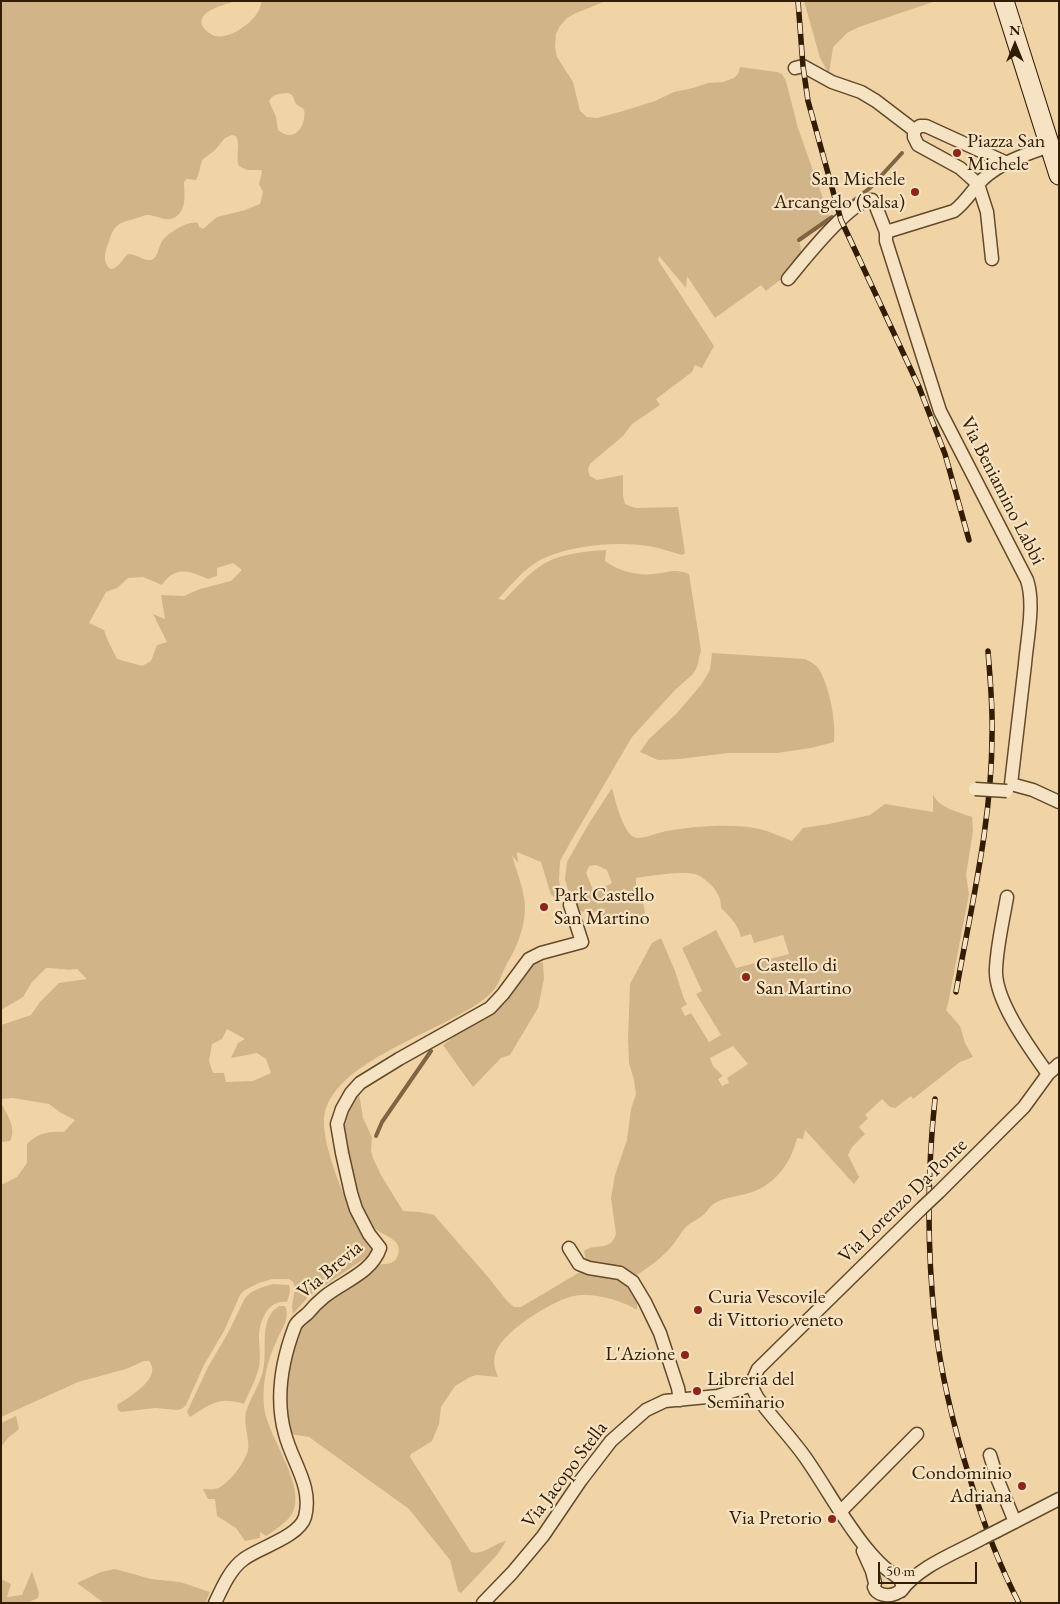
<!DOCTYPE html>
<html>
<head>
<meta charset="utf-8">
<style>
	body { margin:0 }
	#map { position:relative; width:1060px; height:1604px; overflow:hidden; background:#f1d4a5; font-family:"EB Garamond",serif }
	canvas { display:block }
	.frame { position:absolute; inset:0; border:2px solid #321c02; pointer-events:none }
	.north { position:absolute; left:990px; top:20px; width:50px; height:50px; -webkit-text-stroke:4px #f6e3c4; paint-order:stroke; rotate:0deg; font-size:14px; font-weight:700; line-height:20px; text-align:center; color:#321c02 }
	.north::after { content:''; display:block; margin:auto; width:18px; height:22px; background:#321c02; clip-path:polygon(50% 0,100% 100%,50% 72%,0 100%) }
	.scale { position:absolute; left:878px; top:1562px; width:99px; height:22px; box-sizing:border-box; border:2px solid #321c02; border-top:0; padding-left:6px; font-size:15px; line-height:18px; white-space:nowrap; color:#321c02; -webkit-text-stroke:4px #f6e3c4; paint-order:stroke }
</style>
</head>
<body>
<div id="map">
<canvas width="1060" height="1604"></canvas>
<div class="frame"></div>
<div class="north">N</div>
<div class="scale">50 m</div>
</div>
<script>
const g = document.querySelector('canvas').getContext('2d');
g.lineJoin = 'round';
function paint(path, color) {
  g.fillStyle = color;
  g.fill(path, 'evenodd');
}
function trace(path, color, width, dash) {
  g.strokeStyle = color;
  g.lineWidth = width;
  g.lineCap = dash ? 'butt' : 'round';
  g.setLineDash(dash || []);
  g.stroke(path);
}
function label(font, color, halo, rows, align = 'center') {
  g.font = font + ' "EB Garamond",serif';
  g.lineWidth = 4.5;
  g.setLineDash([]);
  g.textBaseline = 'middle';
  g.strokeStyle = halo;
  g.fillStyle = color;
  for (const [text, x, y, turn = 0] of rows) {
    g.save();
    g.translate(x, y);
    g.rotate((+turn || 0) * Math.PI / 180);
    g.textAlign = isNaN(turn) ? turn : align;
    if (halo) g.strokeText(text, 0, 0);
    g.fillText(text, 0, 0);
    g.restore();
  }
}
paint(new Path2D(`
	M1,1h235c-9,3 -42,10 -33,26 2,3 8,8 12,9 16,4 47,-18 46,-35h345l-30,12 -9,5 -7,8 -4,8 -1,13 2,10 16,25 7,29 7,6 10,1 26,-7 32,-10 19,-9 19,-4 15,-5 15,-1 11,-4 4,-4 2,-7 37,5 5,2 4,7 12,47 33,93 -32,20c10,23 -19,38 -33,50l-5,-6 -46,33 -28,-42 -1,12 -27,-32 -1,4 56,86 -12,22 -7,-3 -3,7 -36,27 4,6 -28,19 -9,12 -25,21 -8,7 -2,6 2,6 7,4 26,-5v21l2,8 10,4 43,-1 7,46 -3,2c-11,-3 -22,-7 -33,-9 -32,-5 -80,-1 -109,14 -16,9 -29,25 -42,39l6,1c12,-12 24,-26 38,-35 16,-11 45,-14 64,-15l-1,11c13,10 33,15 49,13 14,-1 21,-6 35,0l1,7 11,69 -4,17 -4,7 -18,16 -43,47 -58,99 -14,25 -1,18 3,24 -11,-8 -10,-33 -24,-10 1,11 -6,-8c4,15 13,37 13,52 0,18 -7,38 -16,53 -8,13 -9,26 -21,36 -39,34 -160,65 -164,123 -2,27 23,87 36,111 4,8 11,15 13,23l-63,42 -17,19 -1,-8 3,-18 -2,-6 -4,-3h-17l-13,4 -14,7 -5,5 -16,36 -20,34 -18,40 -3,3 -5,2 -23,-2 -34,4 -3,-2 -1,-5c12,-8 46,-27 32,-44h-5l-18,8 -48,13 -77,35v-232l16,-8 10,-14v-19c11,-11 22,-13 37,-12l11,-12 -14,-7 -12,-9 -36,-6 -12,1v-74l30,-10 9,-13 19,-19 28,-4 -10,-10c-12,2 -19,-1 -31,-1l-14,14 -9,15 -22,13zM288,93l4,2 4,9 8,5c3,17 -10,35 -26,21l-2,-13 -7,-16c4,-8 12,-7 19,-8zM232,135l4,1c5,10 -1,20 3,30l8,4h14l1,2 -3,12 4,8 -3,12 -15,6 -28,7 -14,12 -4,-2 -1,-4c-9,-3 -30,10 -35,17 -5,5 -4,18 -12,20 -7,1 -15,-6 -23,-6 -5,4 -16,25 -22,9 -3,-7 1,-16 3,-22 6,-19 12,-18 28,-23 4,-1 7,-3 11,-3 11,1 21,9 30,0 9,-8 6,-23 6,-33l3,-3 9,1 2,-4 4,-16 13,-10 10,-12zM233,563l9,7 -11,11 -31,8 -16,7 -23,-1 4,24 -12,-5 14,28 -10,3 -6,16 -9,5 -25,-7 -9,-18 -4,-11 -15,-7 17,-31 11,-4 11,-10 15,-1 19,8c13,-20 28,-14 46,-6l9,-3v-8zM227,1029l18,10 -7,4 -7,15 26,-5 9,6 5,14 -18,8 -27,1 -2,-9h-11l-4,-12 3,-17 10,-5z
	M804,1h132l-77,26 -12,6 -14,14 -4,27 -9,-16z
	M712,653l93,6c6,3 12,6 15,12 10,18 16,51 14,71l-23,6 -34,5h-49l-49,6 -21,1 -18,-8 9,-13 28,-26 24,-28 9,-15z
	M612,788c3,12 11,44 22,49 6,4 25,-5 33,-6 26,-5 67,-8 93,-2 11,3 22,8 32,12l11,-13 26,-4 41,-9 15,-11 48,8v-18c5,14 26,18 39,23l1,14 -7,44 3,19 -21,110 -2,6 14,16 5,17 8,14 -13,5 -47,37 -2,-3 -16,12 -5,-1 -8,-8 -17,16 3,3 -9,9 6,7 -13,13 -4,8 11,22 -5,7 -49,-54 -2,9 -6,-1c-6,26 -24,50 -52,56 -10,3 -24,4 -33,11 -3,3 -6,8 -10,11 -5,4 -11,6 -16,11 -5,5 -9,13 -14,19 -10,12 -22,20 -35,29h-4l-47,-13 -2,-11c11,-9 26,2 32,-17l-5,-36 4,-23 12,-35 4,-31 5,-15 -2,-14 -5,-17 -1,-25 2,-54 22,-41 9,-5 14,33 9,28 3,5 -6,4 4,8 6,-3 18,29 12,-7 -25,-41 6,-3 -20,-43 34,-18 20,38 53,-14 -6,-19 -29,8 -3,-9 -10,3c-3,-13 -11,-20 -20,-29 0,-9 -2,-13 -8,-21 -4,-4 -9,-9 -15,-12 -15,-5 -47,1 -62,3v11l5,2 5,27 -2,1 -40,7 -5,-16 -8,3 -13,-2 -6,-6 -7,-26 2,-17 21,-37zM596,865l11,5 5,13 -18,9 -8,-19 3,-7zM733,1046l15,18 -21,14 2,5 -7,3 -4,-7 5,-3 -10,-10 -3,-8z
	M543,962l1,17 -6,29 -28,47 -9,3 -28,29 -30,-42 52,-41 33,-39z
	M359,1093l4,25 9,19 -1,14 2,7 8,17 22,36 17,1 14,3 54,62 19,24 7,6h7l64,-38 32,9 6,4 14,17v11c-16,-10 -47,-19 -67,-13 -21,6 -70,36 -75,58 -2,7 0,15 3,22l-21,-2 -7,2 -15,9 -14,21 -2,17 -7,17 -21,13 -1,3 61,95c11,4 24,-9 35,-11l-9,14 -36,38 -3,-2 -8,-31 -41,-51 -100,-72 -19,-3c-2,-14 -7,-31 -6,-45 1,-11 4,-20 7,-30 3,-10 6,-20 10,-29 13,-25 52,-49 75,-64 7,-4 18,1 22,-11 6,-18 -21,-20 -28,-31 -12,-17 -34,-94 -26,-113 3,-6 10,-13 15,-18z
	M1,1103c6,11 16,26 9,38l-9,1z
	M273,1284l16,1c2,5 0,12 -2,17 -19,-3 -27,18 -28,34 0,11 2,21 0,31 -3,13 -10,25 -15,37 -25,-8 -33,0 -54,13l-3,-5 21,-45 20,-34 17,-35c7,-8 17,-11 28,-14z
	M279,1306h5l2,2c3,13 -4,20 -9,32 -10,20 -15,44 -13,66 2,29 44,80 28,108 -6,9 -17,16 -26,22l-6,-4v6l-15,3 -9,-13 -19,-12 -2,-17h-7l-5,-10c4,0 8,1 12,0 12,-2 31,-28 33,-39 2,-12 -5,-24 -2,-38 4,-14 14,-27 17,-42 5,-21 -5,-51 16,-64z
	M16,1416l3,13 -11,9 -7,9v-24z
	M115,1569l36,10 29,3 30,10 -5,11h-101l-27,-20 24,-11z
	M32,1571l7,22 -1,5 -11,5h-26v-24l10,5 -4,13 15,-2z`), '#d1b589');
trace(new Path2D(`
	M845,207l25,-19 32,-35
	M799,240l33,-23
	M376,1136l6,-14 49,-71`), '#7e6543', 4);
const street = new Path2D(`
	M795,68l8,-2 29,16 29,10 15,9 38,29
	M886,232l68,-21c12,-9 19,-22 29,-32 18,-17 44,-25 67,-33
	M992,259l-5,-47 -9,-28 -18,-16 -42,-23 -4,-8v-7l6,-4h6l81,37
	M788,279c15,-18 62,-79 84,-79l3,4 11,28v9l54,170 87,169c8,24 0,59 -2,84 -5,40 -9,80 -14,120l22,6 26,12
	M1007,897c-4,24 -10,48 -11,72 -2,31 35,81 52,105
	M939,1192l85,-85 24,-33 11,-10
	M569,1248l10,16 10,4 31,5 13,9 12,20 15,31 18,55 2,12
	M990,1455l7,23 18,44
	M840,1512l77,-78
	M997,1531l62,-32
	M863,1551l9,20 3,12
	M874,1587c5,17 47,5 18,-14 -10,-6 -17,-15 -25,-24 -24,-29 -41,-62 -62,-92 -15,-21 -33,-39 -48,-60l-4,-8 -1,-7 6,-13 164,-161
	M901,1591c18,-25 55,-38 82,-53
	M215,1603c7,-15 15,-34 29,-44 14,-11 55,-22 61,-42 8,-31 -13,-55 -20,-83 -10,-36 -3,-74 10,-108 2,-5 9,-9 13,-13 5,-6 10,-11 16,-16 18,-15 48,-24 56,-49l-11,-14 -13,-25 -5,-16 -9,-40 -5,-29 5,-15 9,-16 9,-10 39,-24 91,-51 13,-14 26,-35 12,-6 41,-11 -12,-37
	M483,1603l29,-30 31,-37 38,-56 30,-39 35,-31 19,-9 53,-5 34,-11`);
const secondary = new Path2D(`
	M1004,1l55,174`);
trace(street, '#624a2b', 15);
trace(secondary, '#321c02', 21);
trace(street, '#f6e3c4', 12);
trace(secondary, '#f6e3c4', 19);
const rail = new Path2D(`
	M798,1l5,65 5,35 33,119 78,167 26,67 24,86
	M956,992c15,-85 36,-171 36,-257 1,-28 -2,-56 -4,-84
	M935,1099c-8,75 -8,150 0,224 6,53 19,105 35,156 13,43 28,84 49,124`);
trace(rail, '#321c02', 5.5);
trace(rail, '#f6e3c4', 4, [11]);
const streetBridge = new Path2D(`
	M975,789l32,2
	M922,1208l17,-16
	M983,1538l14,-7`);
trace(streetBridge, '#624a2b', 15, []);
trace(streetBridge, '#f6e3c4', 12);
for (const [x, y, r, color] of [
	[957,153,5,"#8f2418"],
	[915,192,5,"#8f2418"],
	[544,907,5,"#8f2418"],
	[746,977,5,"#8f2418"],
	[698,1310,5,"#8f2418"],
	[685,1355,5,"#8f2418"],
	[697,1391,5,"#8f2418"],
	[1022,1486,5,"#8f2418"],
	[832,1519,5,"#8f2418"]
]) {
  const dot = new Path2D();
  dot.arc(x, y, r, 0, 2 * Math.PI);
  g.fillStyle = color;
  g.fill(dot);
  trace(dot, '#f6e3c4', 2);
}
label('20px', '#321c02', '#f6e3c4', [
	["Piazza San",967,142],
	["Michele",967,165],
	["San Michele",905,180,"right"],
	["Arcangelo (Salsa)",905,203,"right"],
	["Park Castello",554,896],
	["San Martino",554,919],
	["Castello di",756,966],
	["San Martino",756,989],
	["Curia Vescovile",708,1298],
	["di Vittorio veneto",708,1321],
	["L'Azione",675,1355,"right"],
	["Libreria del",707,1380],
	["Seminario",707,1403],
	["Condominio",1012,1474,"right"],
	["Adriana",1012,1497,"right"],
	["Via Pretorio",822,1519,"right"]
], 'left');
label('20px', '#321c02', '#f6e3c4', [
	["Via Beniamino Labbi",1002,491,63],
	["Via Lorenzo Da Ponte",903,1201,-44],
	["Via Brevia",330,1270,-40],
	["Via Jacopo Stella",565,1475,-53]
]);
</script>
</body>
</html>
